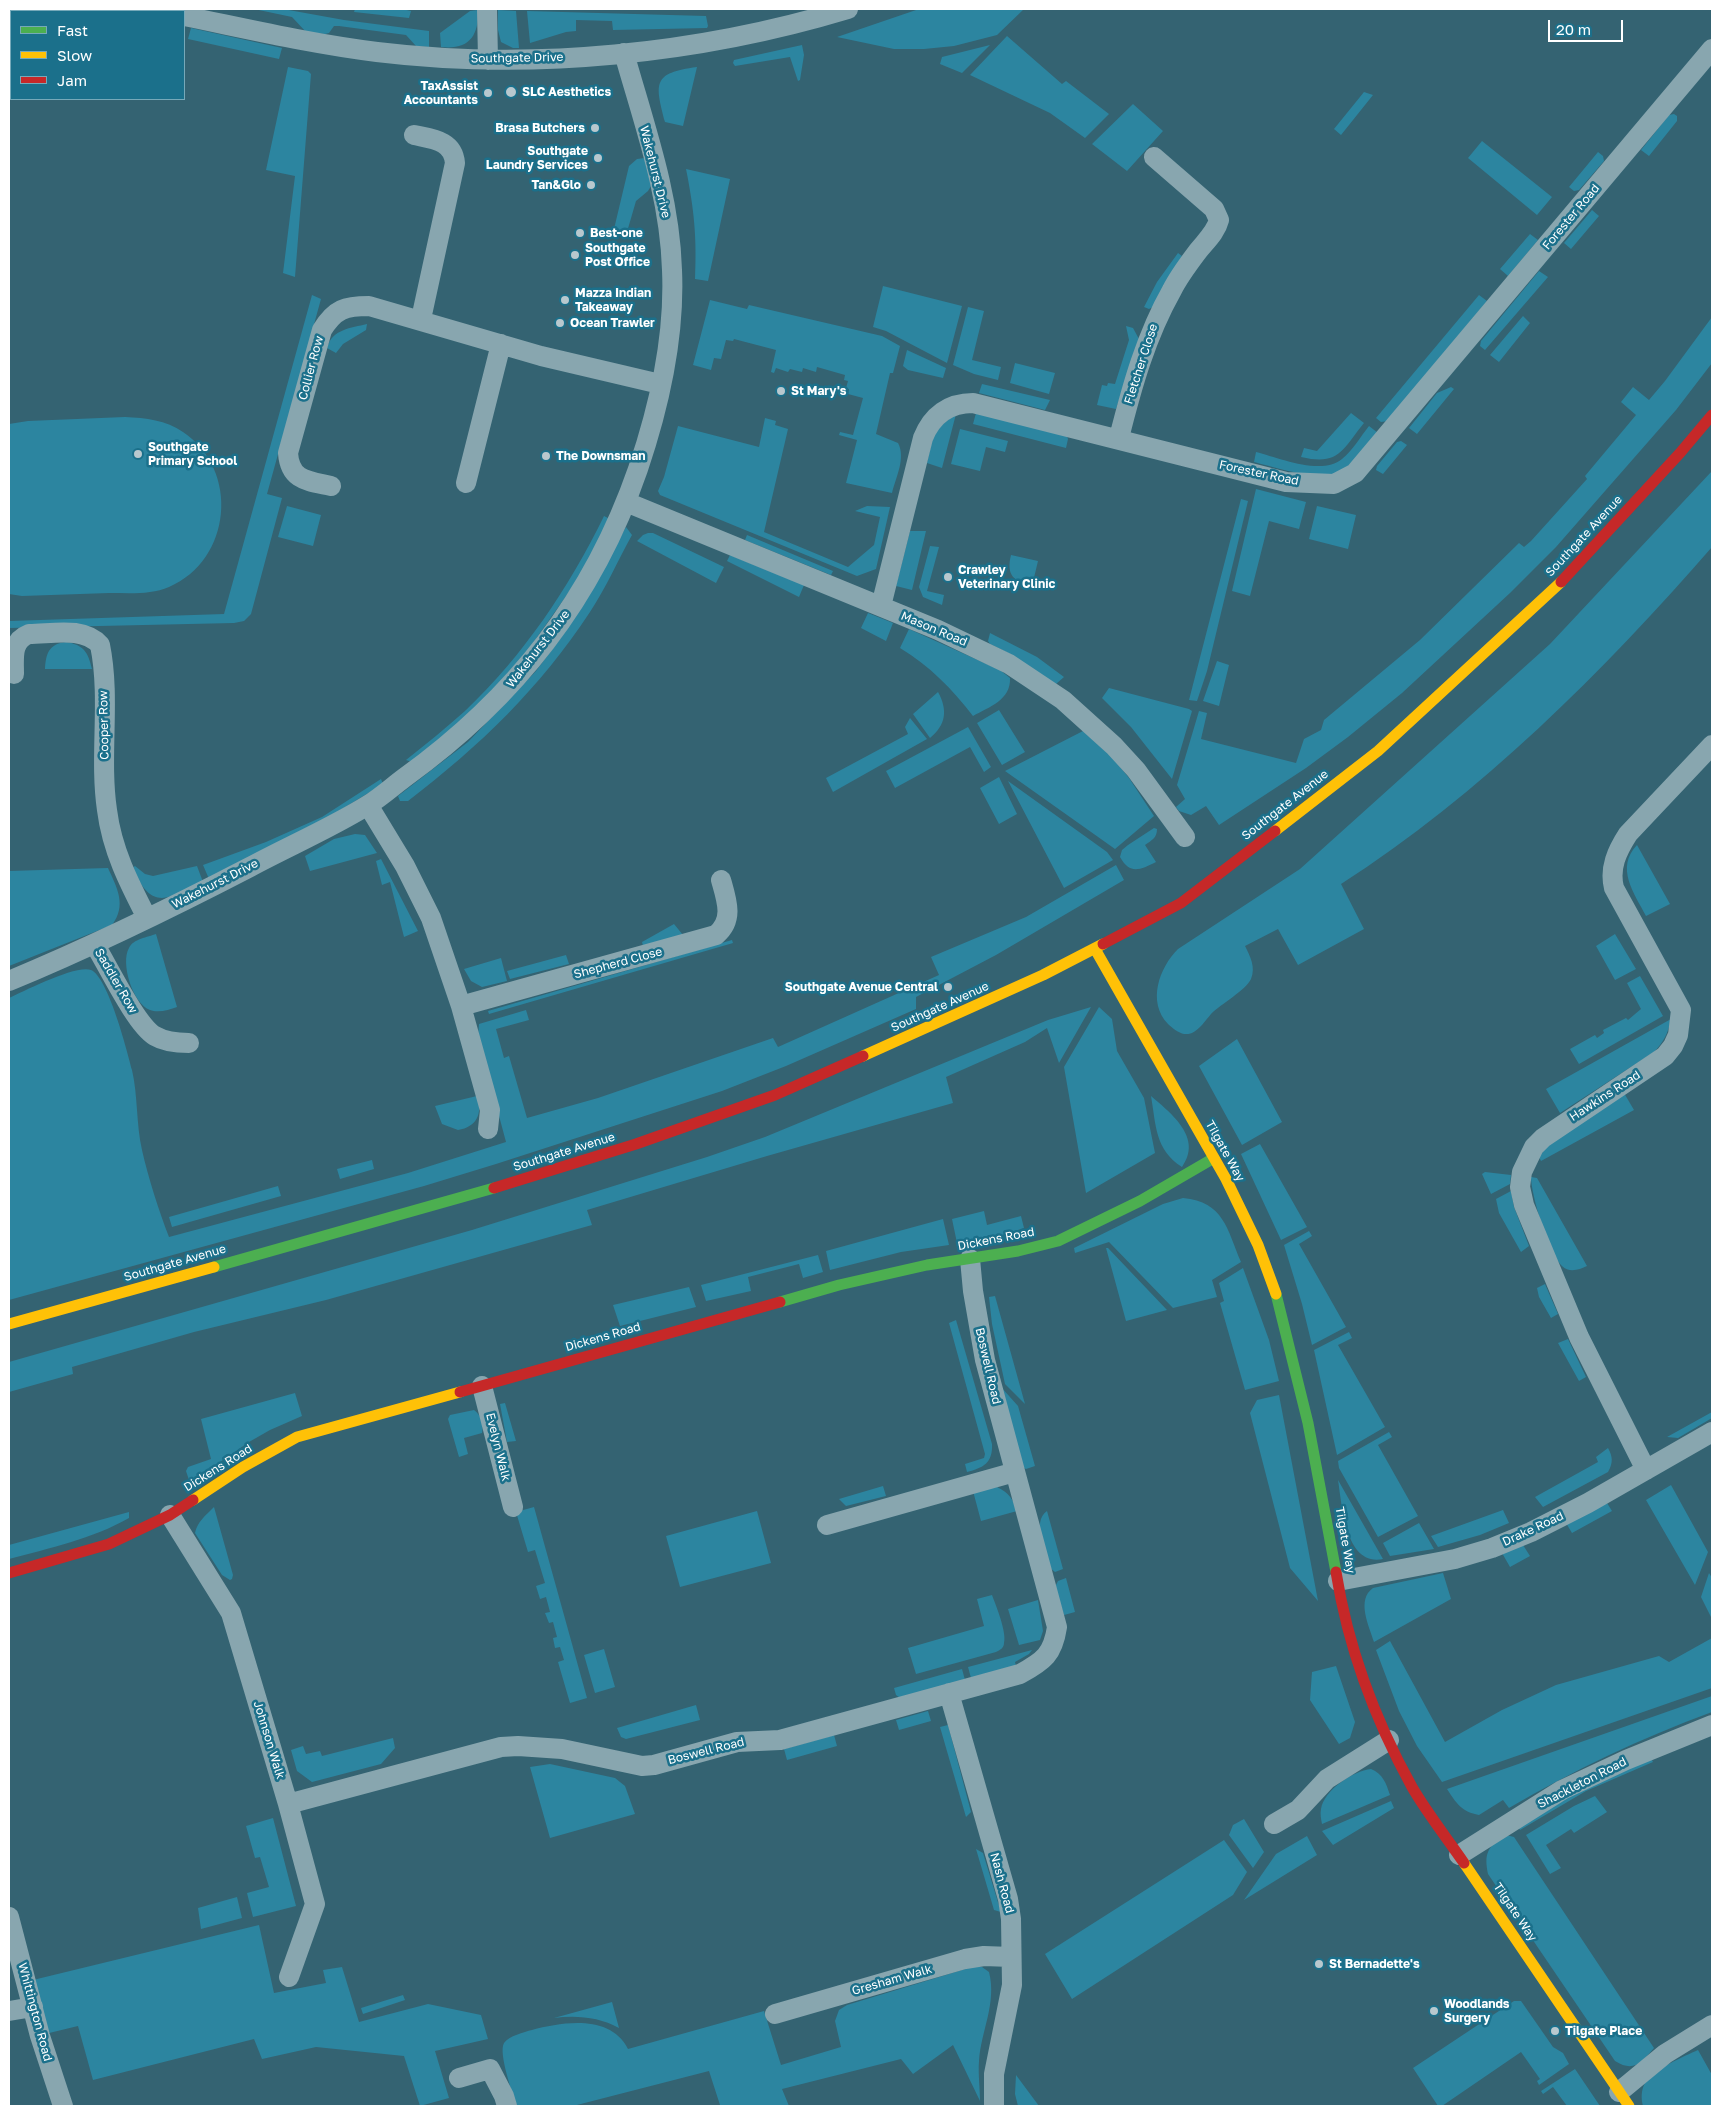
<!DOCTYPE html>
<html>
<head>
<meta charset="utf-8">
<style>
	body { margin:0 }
	#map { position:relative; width:1721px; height:2115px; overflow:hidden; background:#346372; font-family:"Golos Text",sans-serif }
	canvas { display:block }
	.frame { position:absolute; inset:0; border:10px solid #fff; pointer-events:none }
	.legend { position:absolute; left:10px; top:10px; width:175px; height:90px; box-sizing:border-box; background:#1b708b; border:1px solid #76a9b9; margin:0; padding:6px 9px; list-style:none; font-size:15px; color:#fff }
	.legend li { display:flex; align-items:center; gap:10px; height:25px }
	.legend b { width:25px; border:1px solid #76a9b9 }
	.scale { position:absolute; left:1548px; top:20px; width:75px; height:22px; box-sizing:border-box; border:2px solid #fff; border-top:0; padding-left:6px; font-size:15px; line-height:18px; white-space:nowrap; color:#fff; -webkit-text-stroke:4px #1b708b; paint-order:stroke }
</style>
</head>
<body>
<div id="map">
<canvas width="1721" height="2115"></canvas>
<div class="frame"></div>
<ul class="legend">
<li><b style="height:6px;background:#4caf50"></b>Fast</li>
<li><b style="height:6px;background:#ffc107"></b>Slow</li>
<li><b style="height:6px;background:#c62828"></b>Jam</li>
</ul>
<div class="scale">20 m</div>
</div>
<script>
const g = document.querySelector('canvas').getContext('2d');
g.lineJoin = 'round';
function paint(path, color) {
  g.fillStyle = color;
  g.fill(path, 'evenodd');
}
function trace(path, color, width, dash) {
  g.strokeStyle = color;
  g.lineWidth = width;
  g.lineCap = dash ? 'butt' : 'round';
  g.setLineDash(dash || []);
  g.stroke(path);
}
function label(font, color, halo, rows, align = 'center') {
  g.font = font + ' "Golos Text",sans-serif';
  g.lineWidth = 5;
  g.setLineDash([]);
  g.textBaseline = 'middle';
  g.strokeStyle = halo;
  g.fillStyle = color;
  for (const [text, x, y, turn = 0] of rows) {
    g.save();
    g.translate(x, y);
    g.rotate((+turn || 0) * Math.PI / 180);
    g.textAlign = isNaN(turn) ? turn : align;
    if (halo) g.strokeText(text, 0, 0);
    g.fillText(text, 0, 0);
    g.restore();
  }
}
paint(new Path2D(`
	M254,9h29l61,11 85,11v16l-13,-1 -10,-11 -67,-9h-5l-5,7 -4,1 -19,-2 -14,-15z
	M355,9h47l9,2 -2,7 -55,-6z
	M919,9h105l-27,26 -43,11 -30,3h-30l-57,-12z
	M478,10c1,27 -10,40 -37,37l-1,-14 30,-22z
	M498,10l18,1 3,37h-6l-12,-6 -3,-12z
	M527,11l179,5 2,10 -1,2 -94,2 -1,-9 -36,-1v11l-10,1 -36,11z
	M191,28l91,20 -3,11 -91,-20z
	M1007,36l55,48 4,-3 43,33 -24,24 -35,-25 -80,-38z
	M802,45l2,10 -4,25 -2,1 -8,-24 -55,9 -2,-3 1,-3z
	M990,45l-28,28 -22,-9 2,-7z
	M288,67l20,4 3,3 -16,203 -12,-4 12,-97 -29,-6z
	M697,67l-14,59 -18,-4c-10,-39 -13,-49 32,-55z
	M1364,92l9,3 -32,40 -7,-6z
	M1133,104l30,27 -36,40 -35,-27z
	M1674,114l3,2v5l-28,35 -8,-6 28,-35z
	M1482,141l70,56 -15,18 -69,-57z
	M1598,152l5,4 1,5 -25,29 -5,1 -5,-4z
	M645,158l6,28 -3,5 -12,10 -9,31 -13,-3 15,-63 8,-7z
	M686,169l44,10 -22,102 -13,-2c2,-42 -1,-70 -9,-110z
	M1592,210l7,6 -28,33 -7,-6z
	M1530,234l8,6 -30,36 -8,-7z
	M1178,253l4,3 -29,51 -4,2 -5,-2 13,-25z
	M1539,271l9,6 -63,73 -5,-4 1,-5z
	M883,286l79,20 -15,57 -61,-32 -13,-4z
	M312,295l9,4 -54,195 15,4 -31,116 -7,7 -10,2 -225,5v-7l215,-7z
	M1479,295l8,6 -99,120 -7,1 -5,-4z
	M710,300l37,9 2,-4 133,31 18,10 -7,27h-3l-14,61 22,9c8,15 -2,34 -6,50l-46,-10 11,-43 -18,-5 1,-3 13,3 10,-37 -15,-4 1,-5 -3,-1 2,-7 -4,-1 1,-5 -28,-8 -1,5 -13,-4 -1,4 -12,-3 -2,3 -12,-4 -2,5 -3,-1 5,-22 -42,-11 -1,2 -7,-1 -5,19 -7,-1 -3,12 -18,-5z
	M968,307l16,4 -12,49 29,7 -3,13 -24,-6 -21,-9z
	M1523,316l7,7 -31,39 -9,-7z
	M1712,317v46l-36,47 -120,137 -46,46 -108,100 -54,44 -42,31 -87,57 -13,-19 -15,9 -12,-4 -3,-4 9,-8 -8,-14 22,-74 8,2 -6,26 95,24 8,-24 17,-9 3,-10 96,-80 99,-97 5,4 7,-6 56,-62 -2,-3 51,-61 -15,-13 12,-15 16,13 16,-19z
	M367,324l-1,6 -23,14 -7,9 -9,-5c5,-19 24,-20 40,-24z
	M1126,326l7,2 6,11 -23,70 -19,-4 5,-20 5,1 1,-3 7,1 14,-44z
	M907,350l39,18 -3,10 -35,-8 -5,-4z
	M1015,363l40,10 -6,21 -39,-11z
	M982,384l68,16 -5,10 -66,-17z
	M1451,387l3,2 -37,45 -8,-6 28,-35z
	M976,413l90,21 2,5 -2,9 -93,-24z
	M1351,413l13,10c-22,27 -25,43 -63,34l3,-9 13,3z
	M956,414l-14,54 -15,-5c7,-29 4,-31 29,-49z
	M125,417c21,1 41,3 58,15 57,38 49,128 -14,155 -18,8 -40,6 -60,6 -29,1 -58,2 -87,3l-13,-2v-170l19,-3z
	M765,418l11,3 -1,4 13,4 -24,103 84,35 26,-22 6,-28 -25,-6 12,-5 23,1 -14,62 -19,7 -197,-81 -2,-4 6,-14 14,-51 81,21z
	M1369,426l9,7c-12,14 -28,38 -48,43 -14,4 -60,-10 -76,-14l2,-10c23,6 66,24 86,7 11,-9 19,-23 27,-33z
	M960,429l48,12 -3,11 -19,-5 -6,24 -29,-7z
	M1401,441l6,4 -24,29 -7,-4 1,-4 20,-24z
	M1712,471v76c-108,124 -232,248 -371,337l23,45 -66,36 -20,-36 -33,17c5,10 11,21 6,33 -5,11 -30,25 -40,35 -5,6 -12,16 -19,19 -2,1 -5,1 -8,1 -5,-1 -12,-6 -16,-10 -21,-22 -9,-56 10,-75l122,-80 250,-225z
	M1256,489l50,13 -7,27 -30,-8 -19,75 -18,-5z
	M1241,499l7,2 -41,170 -10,30 -8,-1z
	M287,506l34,9 -8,31 -35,-9z
	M1317,506l39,9 -8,34 -39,-10z
	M604,516l6,3 -34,63 -53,75 -54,58 -57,47 -6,-2c20,-16 40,-32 59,-49 58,-55 104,-123 139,-195z
	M626,527l6,8c-14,25 -26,53 -42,77 -51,77 -109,133 -182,189h-8l-2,-5 70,-54 68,-71 26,-35z
	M910,531h16l-14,59 -16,-4z
	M648,533h5l71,34 -8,16 -79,-42 6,-6z
	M747,535l86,36 -2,4 -86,-35z
	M930,546l9,1 -12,44 17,4 -2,10 -19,-8 -4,-10z
	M730,555l74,30 -5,12 -72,-36z
	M1011,555l27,6 -6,25c-19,-5 -26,-11 -21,-31z
	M868,613l25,10 -7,18 -25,-13z
	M909,629l91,41 10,8c1,22 -21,29 -37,38 -21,-27 -43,-50 -73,-68z
	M990,633l47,24 27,20 -8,7 -46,-30 -20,-10 -2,-3z
	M66,642c18,3 22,10 26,27h-47c1,-16 4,-25 21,-27z
	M1217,661l12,4 -10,41 -16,-5z
	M1109,688l80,21 3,2 -20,68 -41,-52 -29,-29z
	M938,692c10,18 8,33 -8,46l-17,-24z
	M999,710l26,42 -23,13 -25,-42z
	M910,718l17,21 -94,53 -7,-14 82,-44 -3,-7z
	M968,727l23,40 -7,5 -14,-25 -75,41 -9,-17z
	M1083,731l29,26 17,21 25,38 -39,33 -110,-78z
	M999,777l18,37 -18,10 -19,-36z
	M381,779l2,5 -46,28 -128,67 -6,-14 63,-23 56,-25z
	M1008,781l99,71 6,8 -49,28z
	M1154,828l3,1c0,9 -5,11 -12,16l11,17c-16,8 -26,13 -36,-5l2,-7 6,-5z
	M355,834l10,1 12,18 -67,18 -5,-15 29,-17z
	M1637,845l33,59 -24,12c-12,-23 -31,-48 -9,-71z
	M381,859l37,72 -14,6 -14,-55 -8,3 -6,-24z
	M1116,865l8,15 -128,75 -80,42v12l-130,57 -64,25 -226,73 -72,22 -415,114v-302c15,-7 68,-34 82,-28 17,7 36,80 41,100 6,26 4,54 10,80 6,27 17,61 27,87l239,-64 98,-31 -28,-105 1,-13 47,-14 3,10 -33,9 8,29 5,-2 18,62 71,-20 175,-60 5,9 161,-72 -8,-18 95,-40z
	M135,866l10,8 8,2 44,-10 6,16c-37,17 -50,30 -71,-14z
	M108,868c9,20 19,37 4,57l-103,41v-95z
	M674,924l9,11 -40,11 -1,-4z
	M156,934l21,73c-8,3 -19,6 -27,3 -17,-6 -30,-47 -21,-62 4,-9 19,-11 27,-14z
	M1615,934l21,35 -21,11 -19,-34z
	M732,940l1,3 -244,71 -1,-3z
	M566,955l3,9 -59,15 -3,-8z
	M501,958l6,23 -25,6 -11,-6 -7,-12z
	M1640,976l23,40 -84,48 -9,-15 25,-14 2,3 7,-5 -1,-3 23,-12 2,2 13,-11 -14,-26z
	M1091,1007l-32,56 -12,-35 -22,14 -79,35 7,26 -186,53 -180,54 5,15 -266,75 -132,32 -122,35 1,7 -64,18v-30l463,-132 235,-73 58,-20 283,-117z
	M1099,1007l13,12 5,32 27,47 11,55 -69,40 -22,-126z
	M1671,1019c-3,14 -7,23 -17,33l-94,61 -14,-24z
	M1237,1039l45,83 -40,23 -43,-79z
	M1624,1093l10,17 -93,51 -2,-4 8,-11z
	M477,1096c6,17 0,31 -19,34l-16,-6 -7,-18z
	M1151,1096c21,18 52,42 31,71 -27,-17 -26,-42 -31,-71z
	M1260,1144l47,83 -26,13 -40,-86z
	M372,1160l2,9 -34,10 -3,-10z
	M1485,1172l26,3 -1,9 -19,10 -9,-20z
	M1531,1177l6,1 50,88c-8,4 -18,7 -25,0 -13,-12 -31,-71 -31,-89z
	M278,1186l3,10 -109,31 -3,-10z
	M1511,1191l3,16 15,39 -8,6 -22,-39 -3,-14z
	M1183,1198c41,4 44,31 58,64l-29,18 5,17 -44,11 -64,-66 -34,11 -1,-5 89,-44z
	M984,1211l3,14 34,-9 3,12 -21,7 1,5 -47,3 -5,-24z
	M943,1219l6,26 -48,7 -71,18 -4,-19z
	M1309,1231l3,5 -13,8 47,83 -34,18 -10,-41 -18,-59z
	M1106,1248h2l59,62 -41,11z
	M818,1255l5,17 -20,6 -4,-14 -51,13 3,14 -45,10 -5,-16z
	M1243,1268l26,72 10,41 -34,9 -25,-87 4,-2 -5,-18z
	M1545,1284l13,30 -7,4 -12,-21 -2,-9z
	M689,1287l7,20 -76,19 -7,-21z
	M995,1296l30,108 -20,-20 -13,-60 -3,-27z
	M956,1320l36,124c1,19 -9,24 -25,28l-2,-8 19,-6 1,-4 -36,-131z
	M1349,1332l3,6 -14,7 47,82 -48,28 -23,-105z
	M1568,1339l18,38 -7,4 -21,-38z
	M1001,1387l17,19 17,60 -9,3 -4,-2z
	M295,1393l7,23 -32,14 -21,12 -56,39 -4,-1 -3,-9 2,-4 23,-8 -10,-40z
	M1279,1395l39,206 -28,-33 -40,-155 7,-13z
	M505,1403l11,38 -9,1 -7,-38z
	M474,1410c7,5 10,14 8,23l-18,5 4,16 -9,3 -11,-38 2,-4z
	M1712,1412v6l-34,20 -11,-1z
	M1389,1432l3,5 -14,8 40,71 -40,21 -39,-69 -1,-7z
	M1608,1448c5,9 5,15 0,24l-65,35 -8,-10 63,-35 -2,-5z
	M1338,1480l45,79c-38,8 -41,-55 -45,-79z
	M1671,1485l37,67 -13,33 -49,-85z
	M883,1486l3,10 -40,10 -7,-7z
	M997,1487c12,6 16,12 20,24l-36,10 -8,-30z
	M1607,1503l5,8 -40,22 -6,-10z
	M214,1507l19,68 -1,4 -2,1 -8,-5 -27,-42c2,-11 11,-18 19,-26z
	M534,1507l53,191 -17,5 -12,-41 6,-2 -4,-13 -5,1 -2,-10 4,-1 -4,-15 -4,1 -4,-10 5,-1 -4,-15 -6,2 -4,-13 9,-3 -10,-33 -7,2 -12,-40z
	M1503,1510l6,13 -29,12 -42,12 -7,-11z
	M757,1511l14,52 -91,24 -14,-51z
	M1047,1511l16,58 -8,3 -5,-4c-4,-15 -19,-46 -3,-57z
	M129,1512v6c-37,21 -79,30 -120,41v-14z
	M1419,1523l15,26 -44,7 -7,-13z
	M1523,1545l7,11 -20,11 -8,-14z
	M1443,1573l8,26 -77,43c-5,-16 -18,-42 -1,-54z
	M1709,1573l3,5v41l-11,-22z
	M1066,1578l9,34 -11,3 -9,-28 3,-6z
	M992,1595c4,11 15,37 12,48 0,5 -4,7 -8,9l-80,22 -8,-26 76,-22 -7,-27z
	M1038,1600l5,31 -3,9 -21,5 -11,-36z
	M1712,1638v50l-270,94 -25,-36 -18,-35 -23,-61 14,-9 55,101 57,-32 54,-25 103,-29 10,6z
	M604,1649l11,38 -20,6 -11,-38z
	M1032,1650l-3,4 -14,8 1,4 -45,12 -3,-11z
	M1336,1666l19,56 -5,16 -11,6 -29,-44 2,-28z
	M962,1669l3,11 -65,18 -4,-3 -2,-7z
	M1712,1696v16c-71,26 -138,58 -203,96l-6,-8 -24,15c-17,-3 -23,-12 -32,-26z
	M696,1705l4,15 -74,19 -5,-2 -4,-9z
	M928,1711l3,10 -32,9 -3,-10z
	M948,1725l23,87 -5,5 -26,-90z
	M834,1735l3,11 -50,14 -3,-11z
	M393,1738l2,10 -14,16 -69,18 -15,-11 -6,-21 12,-4 3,8 14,-3 2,5z
	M1651,1758l2,4 -67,29 -66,39 -2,-4 39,-24z
	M550,1764l65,14 10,8 10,28 -85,24 -20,-71z
	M1371,1769c12,5 15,14 19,26l-68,29c-1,-5 -2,-10 -1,-15 3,-19 32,-38 50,-40z
	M1595,1796l12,16 -33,21 -3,-4 -25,16 15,23 -11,6 -24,-39 48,-29z
	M1391,1801l3,7 -61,37 -11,-14z
	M273,1818l23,88 -43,11 -6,-24 22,-6 -9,-30 -5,1 -9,-32z
	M1244,1819l20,33 -11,16 -24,-33 4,-10z
	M1506,1835l8,2 140,211c-12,14 -20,25 -39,13l-127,-187c-4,-20 -1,-28 18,-39z
	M1307,1836l10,19 -73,45 32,-46z
	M1224,1840l23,32 -14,23 -161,104 -27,-45z
	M976,1849l7,4 18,59 -7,-2z
	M237,1897l5,21 -41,11 -3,-21z
	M259,1925l15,68 52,-10 -3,-13 19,-3 17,55 69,-18 53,11 7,24 -53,12 14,47 -29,8 -16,-50 -88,-9 -54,12 -8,-20 -161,41 -15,-54 -33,8 -12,-54z
	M972,1967h10l7,5c8,31 -8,59 -10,89 -1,13 1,27 1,40l-27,-56 -40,29 -12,-15 -119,30 7,17h-73l4,-1 -11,-34 -136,35h-57c-3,-12 -18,-53 -12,-63 5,-7 20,-11 28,-13 31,-8 78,-16 96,19l136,-38 17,54 60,-18 -6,-26 4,-11 8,-5z
	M403,1995l2,5 -42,14 -2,-6z
	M1514,2001h7l32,46 10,6 6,11 -30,21 -2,-4 3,-2 -19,-27 -79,54h-4l-25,-38z
	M612,2002l7,26c-20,-11 -43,-13 -65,-10z
	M1698,2050l14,25v31h-69c-2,-7 -2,-16 2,-23 6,-13 40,-27 53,-33z
	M1575,2069l25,37h-33l-14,-19 -10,7 -2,-3z
	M1016,2075l23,31h-21l-3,-12z`), '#2c85a0');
trace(new Path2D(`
	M149,9l12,2
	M487,9l1,51
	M184,16c64,13 128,28 193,36 156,19 322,2 471,-43
	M414,135c18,4 39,5 41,28l-34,156
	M1119,438c13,-52 27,-102 53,-148 7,-14 17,-27 26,-39 8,-10 18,-19 21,-31l-5,-11 -60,-52
	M466,483l35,-139
	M331,486c-23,-5 -41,-5 -43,-33l34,-123c13,-21 23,-24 47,-24l172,50 119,28
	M626,502l312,128 71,34 54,36 51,46 22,24 49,67
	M881,606l42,-168c9,-23 26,-35 50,-35l313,79 48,2 21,-11 357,-424
	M14,674c0,-17 -3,-33 15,-40 23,0 54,-8 71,11 11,54 -1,111 7,165 5,40 22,73 40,108
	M368,805l37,61 26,52 30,88 255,-71c18,-15 11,-34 5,-55
	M95,945c13,21 41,80 60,91 10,6 22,7 34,7
	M9,981c82,-34 162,-73 241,-114 39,-21 81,-39 118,-62 13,-8 24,-18 36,-27 111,-80 189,-179 234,-309 21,-62 37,-133 34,-199 -2,-74 -28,-146 -48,-217
	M461,1006l29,104 -2,19
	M482,1386l31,121
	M1646,1470l-67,-133 -55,-132 -4,-18 2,-15 12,-25 9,-9 122,-82 8,-10 5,-11 3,-25 -67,-122c-5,-20 3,-37 14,-54l84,-89
	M170,1515l61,98 57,191 27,100 -26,73
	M827,1525l188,-53
	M1338,1581l117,-22 37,-11 39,-16 57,-29 124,-71
	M949,1693l59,206 3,20 1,66 -18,89v32
	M288,1804l213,-57 17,-1 44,3 80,17 12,-1 83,-23 43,-2 240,-66c24,-13 33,-20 37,-47l-72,-267 -12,-69 -3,-32
	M1274,1824l24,-14 29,-31 62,-39
	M1459,1855l103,-65 64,-30 86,-35
	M9,1917l31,119 23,70
	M9,2011l24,-4
	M775,2014l190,-55 19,-3 27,1
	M459,2078l31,-9 14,27 3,10
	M1619,2092l46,-38 47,-29`), '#88a6af', 20);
trace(new Path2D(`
	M214,1267l280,-79
	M1276,1294l32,129 28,149
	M780,1302l59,-17 88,-20 91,-14 40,-10 82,-40 74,-43`), '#4caf50', 11);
trace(new Path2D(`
	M1275,831l103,-80 183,-169
	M1095,949l131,230 32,66 18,49
	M863,1056l180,-81 60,-31
	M9,1324l205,-57
	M193,1500l50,-33 54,-30 163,-45
	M1464,1863l165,243`), '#ffc107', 11);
trace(new Path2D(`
	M1561,582l119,-129 32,-38
	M1103,944l78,-41 94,-72
	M494,1188l142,-44 139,-49 88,-39
	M460,1392l320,-90
	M1336,1572c12,75 39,148 76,215 15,26 35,51 52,76
	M9,1573l100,-29 61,-29 23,-15`), '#c62828', 11);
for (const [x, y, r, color] of [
	[511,92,6,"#b8c8ce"],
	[488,93,5,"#b8c8ce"],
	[595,128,5,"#b8c8ce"],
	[598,158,5,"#b8c8ce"],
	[591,185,5,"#b8c8ce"],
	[580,233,5,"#b8c8ce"],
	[575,255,5,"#b8c8ce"],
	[565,300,5,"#b8c8ce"],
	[560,323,5,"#b8c8ce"],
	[781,391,5,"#b8c8ce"],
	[138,454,5,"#b8c8ce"],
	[546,456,5,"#b8c8ce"],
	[948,577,5,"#b8c8ce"],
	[948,987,5,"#b8c8ce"],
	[1319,1964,5,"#b8c8ce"],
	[1434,2011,5,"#b8c8ce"],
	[1555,2031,5,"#b8c8ce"]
]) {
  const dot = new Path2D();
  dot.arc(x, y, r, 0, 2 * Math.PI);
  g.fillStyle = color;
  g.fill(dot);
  trace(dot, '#1b708b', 2);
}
label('12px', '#fff', '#1b708b', [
	["Southgate Drive",517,58,-1],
	["Wakehurst Drive",655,172,76],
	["Forester Road",1571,217,-50],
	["Fletcher Close",1141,364,-72],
	["Collier Row",311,368,-75],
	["Forester Road",1259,473,12],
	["Southgate Avenue",1584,536,-47],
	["Mason Road",934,629,23],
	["Wakehurst Drive",538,649,-52],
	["Cooper Row",104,725,-91],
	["Southgate Avenue",1285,805,-38],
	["Wakehurst Drive",215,884,-27],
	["Shepherd Close",618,963,-15],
	["Saddler Row",116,981,60],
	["Southgate Avenue",940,1007,-24],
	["Hawkins Road",1605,1096,-33],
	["Tilgate Way",1225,1151,61],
	["Southgate Avenue",564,1152,-17],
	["Dickens Road",996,1239,-11],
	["Southgate Avenue",175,1263,-16],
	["Dickens Road",603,1337,-16],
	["Boswell Road",988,1366,77],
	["Evelyn Walk",498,1447,76],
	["Dickens Road",218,1468,-32],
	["Drake Road",1533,1529,-25],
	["Tilgate Way",1345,1540,80],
	["Johnson Walk",269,1740,73],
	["Boswell Road",706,1751,-14],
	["Shackleton Road",1582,1783,-27],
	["Nash Road",1002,1883,75],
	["Tilgate Way",1515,1912,56],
	["Gresham Walk",892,1980,-16],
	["Whittington Road",35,2012,75]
]);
label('bold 12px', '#fff', '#1b708b', [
	["TaxAssist",478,86,"right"],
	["Accountants",478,100,"right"],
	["SLC Aesthetics",522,92],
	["Brasa Butchers",585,128,"right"],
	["Southgate",588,151,"right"],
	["Laundry Services",588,165,"right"],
	["Tan&Glo",581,185,"right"],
	["Best-one",590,233],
	["Southgate",585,248],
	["Post Office",585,262],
	["Mazza Indian",575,293],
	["Takeaway",575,307],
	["Ocean Trawler",570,323],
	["St Mary's",791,391],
	["Southgate",148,447],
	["Primary School",148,461],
	["The Downsman",556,456],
	["Crawley",958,570],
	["Veterinary Clinic",958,584],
	["Southgate Avenue Central",938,987,"right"],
	["St Bernadette's",1329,1964],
	["Woodlands",1444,2004],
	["Surgery",1444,2018],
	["Tilgate Place",1565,2031]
], 'left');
</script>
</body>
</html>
